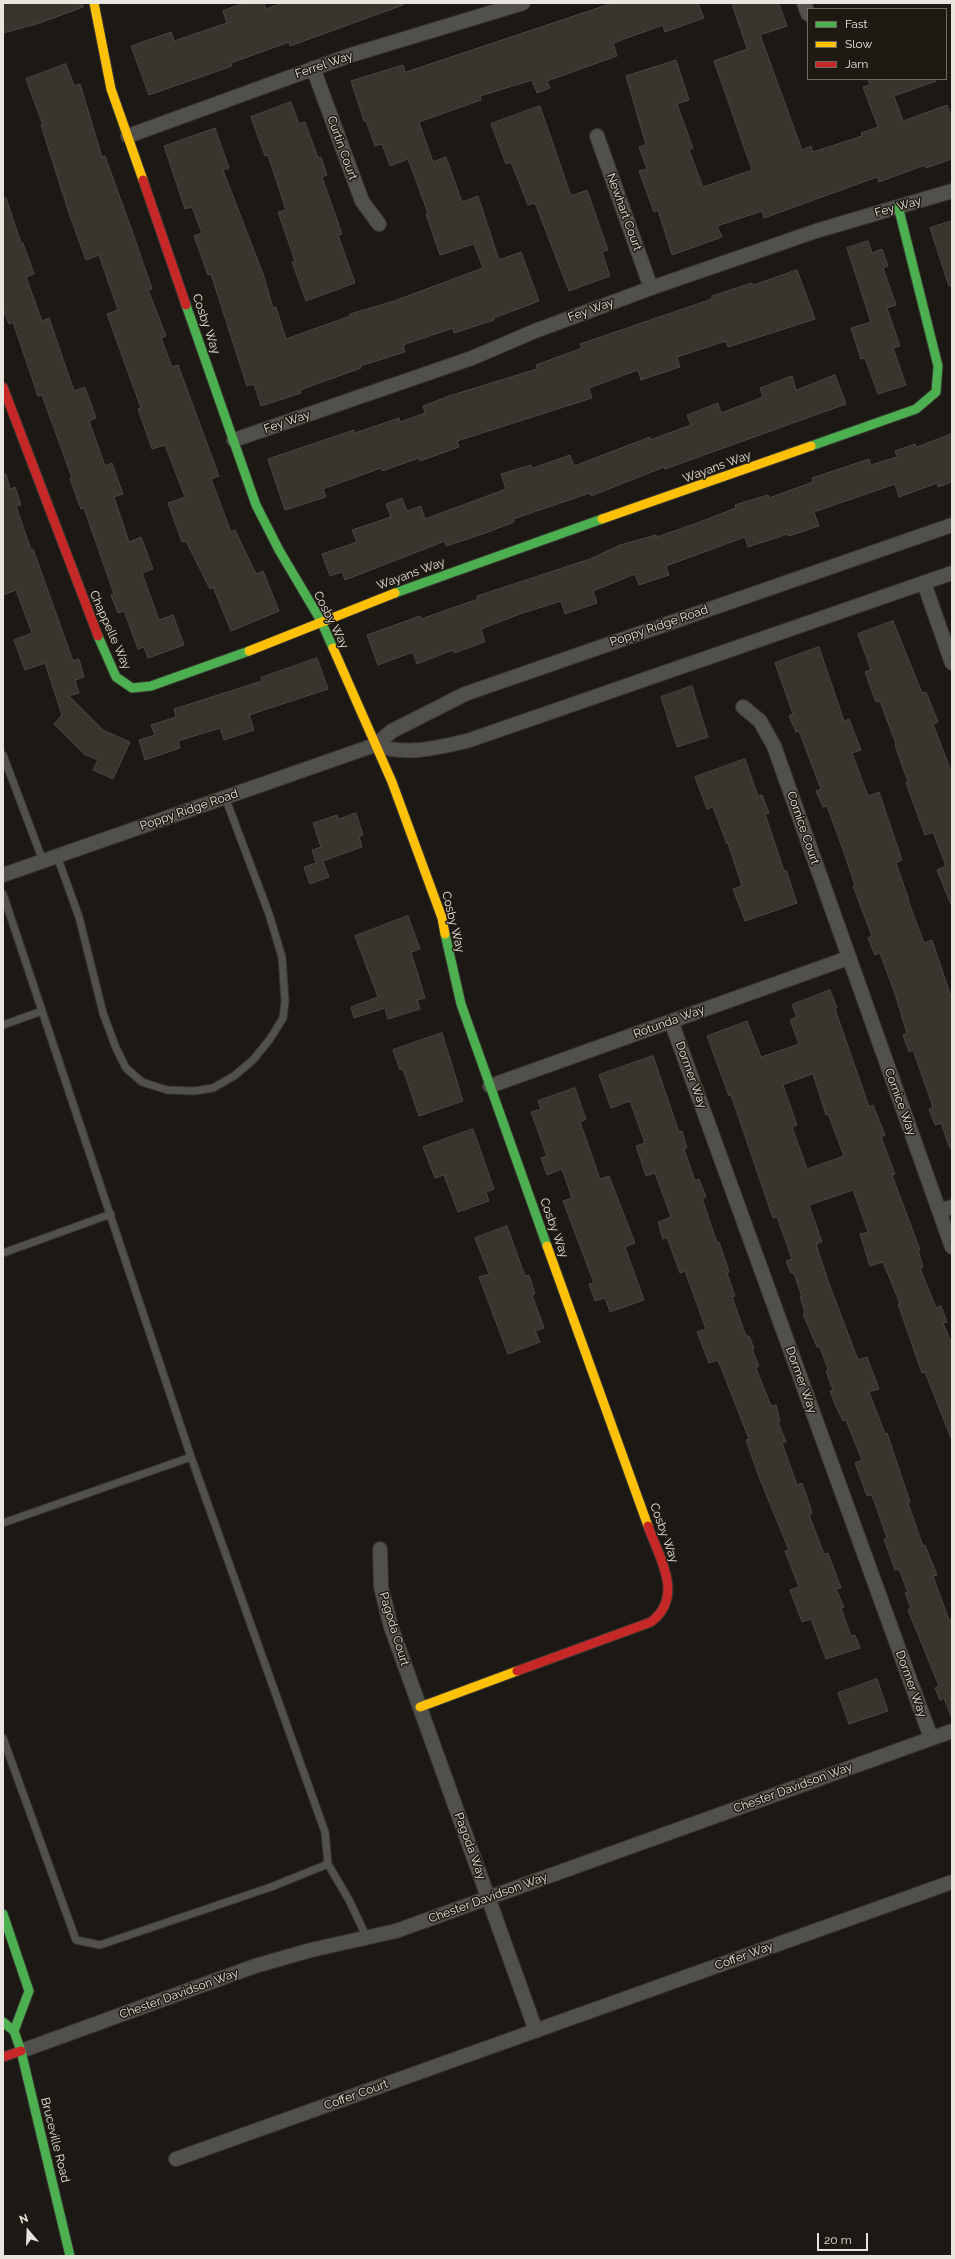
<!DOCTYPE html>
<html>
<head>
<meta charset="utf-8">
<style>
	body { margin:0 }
	#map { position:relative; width:955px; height:2259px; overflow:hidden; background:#1c1914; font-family:Raleway,sans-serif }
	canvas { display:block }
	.frame { position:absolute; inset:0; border:4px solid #e8e4de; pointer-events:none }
	.legend { position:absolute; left:807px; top:8px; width:140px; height:72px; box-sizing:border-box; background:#1f1a11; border:1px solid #6f6b63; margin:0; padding:5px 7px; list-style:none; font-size:12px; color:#e8e4de }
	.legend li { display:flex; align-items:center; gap:8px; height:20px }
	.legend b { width:20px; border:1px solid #6f6b63 }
	.north { position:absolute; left:8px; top:2211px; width:40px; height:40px; -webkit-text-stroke:3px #1f1a11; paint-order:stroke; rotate:341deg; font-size:11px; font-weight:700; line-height:16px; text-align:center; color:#e8e4de }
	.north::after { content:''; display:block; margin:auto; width:14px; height:18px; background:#e8e4de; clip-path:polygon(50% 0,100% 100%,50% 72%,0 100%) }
	.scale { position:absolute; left:817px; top:2233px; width:51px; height:18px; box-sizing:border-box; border:2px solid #e8e4de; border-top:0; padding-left:5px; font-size:12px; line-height:14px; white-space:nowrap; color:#e8e4de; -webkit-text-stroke:3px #1f1a11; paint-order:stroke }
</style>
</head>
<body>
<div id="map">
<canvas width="955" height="2259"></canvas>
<div class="frame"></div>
<ul class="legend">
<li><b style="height:5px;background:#4caf50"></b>Fast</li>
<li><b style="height:5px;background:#ffc107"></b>Slow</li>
<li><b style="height:5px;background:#c62828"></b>Jam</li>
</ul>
<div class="north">N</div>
<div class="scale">20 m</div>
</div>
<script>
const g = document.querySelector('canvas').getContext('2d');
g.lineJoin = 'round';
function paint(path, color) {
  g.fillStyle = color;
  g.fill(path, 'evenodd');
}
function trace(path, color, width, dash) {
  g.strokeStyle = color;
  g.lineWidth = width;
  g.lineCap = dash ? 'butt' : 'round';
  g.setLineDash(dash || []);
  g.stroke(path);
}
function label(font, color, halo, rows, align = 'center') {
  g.font = font + ' Raleway,sans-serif';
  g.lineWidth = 3;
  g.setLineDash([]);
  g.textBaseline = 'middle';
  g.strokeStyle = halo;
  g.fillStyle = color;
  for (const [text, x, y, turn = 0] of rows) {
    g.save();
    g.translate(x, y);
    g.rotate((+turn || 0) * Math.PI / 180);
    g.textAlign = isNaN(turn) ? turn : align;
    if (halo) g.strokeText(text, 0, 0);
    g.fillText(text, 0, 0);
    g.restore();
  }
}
const building = new Path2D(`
	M3,3h80v4l-43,16 -37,10z
	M244,3h20l2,6 16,-6h121v2l-113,41 -1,-4 -58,21 1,3 -83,29 -18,-49 40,-14 3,9 53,-18 -4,-12z
	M613,3h85l6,15 -39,14 -2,-7 -50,18 4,13 -70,25 3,7 -13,5 -5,-13 -52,16 1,4 -62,22 14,40 13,-5 16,45 16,-6 21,64 22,-8 18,49 -45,17v2l-40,13 -1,-5 -50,17 2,7 -45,14 1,2 -61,22 1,3 -40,13 -7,-22 -7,2 -36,-112 -3,1 -14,-39 8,-3 -10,-26 -7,2 -21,-63 51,-18 14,40 -6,2 40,104 10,34 3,-1 10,32 64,-23v-2l44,-13 89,-33 -9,-24 -34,11 -14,-41 2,-1 -20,-54 -18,7 -8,-22 -7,2 -9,-25h-2l-13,-40 52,-16 2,7z
	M732,3h46l2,3 7,20 -27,9 42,115 9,-4 2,6 49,-16 -1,-3 17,-6 -15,-40 7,-2 -2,-6h67l1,2 -42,15 9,25 44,-16 5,14v40l-26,9 -1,-3 -46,17 -2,-5 -113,41 -2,-7 -45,15 5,11 -50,18 -14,-45 -4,2 -15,-41 8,-2 -8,-22 7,-2 -20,-69 50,-16 13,40 -12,4 16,44 -4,2 14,37 49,-17 -38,-109 33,-12z
	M66,64l8,22 6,-2 22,73 3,-1 31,86 16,47 -4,1 18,46 -5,2 11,29 6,-2 41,111 -8,3 20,53 4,-2 21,44 7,-3 16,40 -48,20 -18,-44 -3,2 -24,-48 -4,1 -14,-39 17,-6 -20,-52 -13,4 -14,-40 3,-1 -34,-94 11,-4 -19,-55 -13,5 -17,-47 -28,-88h2l-17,-46z
	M291,102l8,22 6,-2 13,36 3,-1 6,18 -5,2 20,57 -4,1 17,48 -49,18 -14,-39 3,-1 -17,-49 8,-2 -18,-55 -3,1 -14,-39z
	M540,106l31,90 16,-6 21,60 -6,2 8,24 -41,15 -34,-88 -7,2 -17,-43 -5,2 -15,-40z
	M6,198l15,45h2l11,31 -8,3 16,44 7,-3 25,73 11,-4 11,31 -7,3 16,45 7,-3 11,31 -9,3 15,45 12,-5 12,32 -11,4 17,47 14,-5 11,30 -36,13 -4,-11 -6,2 -14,-38 -6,2 -7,-18 3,-1 -30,-86 -3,1 -11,-30 2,-1 -30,-83 -4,1 -25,-74 -4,2 -6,-15v-110z
	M952,221v65h-3l-19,-58z
	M868,241l4,12 10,-4 6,17 -5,2 13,37 -9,3 13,38 -7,2 13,37 -28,9 -13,-36 -4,1 -10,-31 20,-6 -24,-74z
	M797,270l18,49 -87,28 -2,-6 -49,16 3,10 -39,13 -3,-10 -49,18 3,10 -135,43 2,6 -39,14 -1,-3 -37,13 -1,-3 -58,21 3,8 -41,13 -17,-51 86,-29 1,3 44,-15 1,4 25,-9 -2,-7 26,-10 88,-27 -1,-4 46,-17 -2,-4 132,-45v-3l40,-13 1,2z
	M835,375l11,29 -181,65 -1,-2 -73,29 -1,-3 -77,26 1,3 -31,12 -37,12 -1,-5 -100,39 -3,-8 -12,4 -8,-22 35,-12 -5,-12 39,-13 -5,-13 16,-6 5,13 14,-5 4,13 81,-30 -5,-15 30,-9 2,3 37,-13 4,11 76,-29v3l41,-15 -4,-10 31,-12 3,10 42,-16 -3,-9 32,-12 4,14z
	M952,434v48l-14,5 -1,-4 -38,14 -4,-13 -81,28 5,14 -30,10 -1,-2 -40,13 -3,-10 -79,29 3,9 -30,10 -4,-11 -42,17 4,12 -32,11 -4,-13 -41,13 -39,15 4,13 -31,11 -1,-3 -36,14 -4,-12 -35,13 -11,-30 53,-19 1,3 57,-20 -1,-3 113,-37 30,-14 36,-10 1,2 40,-14 39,-15 -1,-3 33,-10 1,3 44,-16 -1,-4 57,-19 2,6 26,-8 -2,-6 20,-7 1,3z
	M6,474l4,15 5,-2 6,18 -5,1 15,44 2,-1 40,112 6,-2 5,18 -9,3 4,13 -10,3 34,34 27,12 -17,37 -20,-9 5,-10 -14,-6 -30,-30 8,-9 -17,-52 -20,7 -11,-30 18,-7 -16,-43 -13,5v-120z
	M893,621l29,72 4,-1 12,30 -5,2 19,50v133l-15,-37 9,-4 -13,-34 -8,3 -19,-52 2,-1 -13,-37 1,-1 -16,-43 -4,1 -11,-30 6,-2 -13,-36z
	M819,647l25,74 5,-2 12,31 -9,3 16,43 11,-4 23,68 -6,3 13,37h-1l16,43 8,-3 20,60v148h-2l-9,-25 -6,2 -6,-16 4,-2 -20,-57 -4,2 -6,-17 4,-2 -12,-39 -15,-41 -5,2 -7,-17 4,-2 -19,-50 2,-1 -13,-38 -15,-41 -4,1 -7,-16 5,-2 -22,-58 -3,1 -7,-16 4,-2 -18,-51z
	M317,658l11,31 -79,26 5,15 -30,10 -4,-12 -42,13 2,7 -35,12 -6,-20 16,-5 -4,-10 25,-8 -2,-8 88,-28 -1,-3z
	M692,686l16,51 -31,10 -16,-50z
	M745,759l13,37 4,-1 7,18 -4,1 19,57 2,-1 11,33 -52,18 -12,-32 9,-3 -14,-43 -1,1 -14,-37 -6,2 -12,-32z
	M356,813l7,22 -4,2 3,10 -39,14 6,16 -19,7 -6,-17 12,-4 -4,-13 9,-3 -8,-24 24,-8 1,4z
	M408,916l12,33 -9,3 14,46 -8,2 3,9 -32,10 -3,-11 -31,10 -3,-11 27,-10 -23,-61z
	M830,990l7,18 -2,1 34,98 4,-2 12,30 -4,2 14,37 -3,1 28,75h-2l5,17 -3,1 16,40 5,-2 6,16 -4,1 9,21 -1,94 -26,-66 -3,1 -24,-69h2l-17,-42 -13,4 -10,-32 8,-2 -15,-42 -44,15 13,37 -6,2 12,37 30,79 9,-3 12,32 -10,3 16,42 2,-1 23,69 -2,1 15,43 2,-1 12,30 -4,1 16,44 3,-2 -1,98 -7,-18 -4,2 -5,-12 4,-2 -31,-76 3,-2 -6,-15h3l-9,-24 -4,1 -11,-31 3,-1 -15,-43 -5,1 -12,-33 7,-3 -16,-40 -3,1 -8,-17 -5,-13 3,-1 -7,-19 2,-1 -8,-23h-3l-14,-33 2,-2 -5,-15h2l-8,-24h-3l-5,-12 6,-2 -15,-42 -4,1 -42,-123 -2,1 -22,-60 40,-15 14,36 38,-13 -9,-24 7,-3 -5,-12zM813,1074l13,41 2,-1 16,42 -37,13 -15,-42 5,-2 -14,-40z
	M442,1033l21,68 -44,15 -16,-47 -3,1 -7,-20z
	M653,1056l26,76 3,-1 5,17 -3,1 11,32 4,-2 7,18 -4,1 15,45 2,-1 10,30 -2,1 8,23 -3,1 14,39h3l5,12 -2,1 7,17 -3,2 15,38 5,-1 4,17h-2l8,20 -4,1 15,42 5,-2 5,14 5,16 -3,2 15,39 4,-1 13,35 -5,1 8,18 -3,1 10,28 4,-1 5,13 -34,11 -15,-40 -9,3 -12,-32 9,-3 -14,-36 4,-1 -30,-73 -13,-37 3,-1 -31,-79 -9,3 -12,-31 9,-3 -21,-58 -5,2 -13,-36 -4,2 -5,-17 13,-5 -16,-44 -9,3 -10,-30 9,-3 -15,-42 -19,7 -12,-33z
	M575,1088l11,31 -6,3 20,57 9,-3 26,67 -10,4 19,53 -34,12 -5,-14 -10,3 -6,-17 5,-1 -31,-82 9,-3 -10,-29 -15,6 -6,-17 6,-2 -16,-44 10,-3 -3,-8z
	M473,1129l21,60 -8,3 3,9 -31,11 -14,-37 -9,3 -12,-31z
	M507,1226l18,50 4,-1 6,19 -3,1 12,33 -9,3 5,11 -32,12 -29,-77 10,-3 -14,-36z
	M877,1679l11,32 -39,13 -11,-31z`);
paint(building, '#39342e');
trace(building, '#4a4642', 1);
const lane = new Path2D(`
	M3,755l40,106
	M57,856l22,61 24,96 13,35 10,20 16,14 25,8 27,1 19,-3 21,-12 19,-16 17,-21 13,-21 2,-17 -3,-44 -13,-43 -44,-117
	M3,894l188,563 134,375 3,32 -57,23 -171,58 -24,-5 -73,-202
	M3,1025l39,-14
	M3,1253l108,-39
	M3,1523l188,-66
	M328,1864l21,36 18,38`);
const street = new Path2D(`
	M804,3l4,11
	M313,68l49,133 17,23
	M128,136l223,-81 172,-52
	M597,136l54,152
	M234,440l238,-82 63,-27 116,-43 165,-57 136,-40
	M924,583l28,80
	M743,707l17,14 14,25 178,501
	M375,745c31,11 61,3 92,-4l485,-168
	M3,875l372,-130 17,-14 73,-37 487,-169
	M671,1021l260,717
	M490,1086l358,-128
	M939,1211l13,-4
	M380,1549l1,38 10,40 145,404
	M21,2051l234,-85 56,-16 85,-19 556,-200
	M176,2159l776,-277`);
const fast = new Path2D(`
	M186,305l70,200 23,45 42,71 12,27
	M811,446l105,-37 20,-17 2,-26 -40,-160
	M395,593l207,-74
	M98,636l18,41 16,11 19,-2 98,-35
	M445,934l16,70 86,242
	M3,1914l26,77 -15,40
	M3,2022l11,9 7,20 49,205`);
const slow = new Path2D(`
	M94,3l17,86 32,91
	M602,519l209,-73
	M333,648l59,134 50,136 3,16
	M249,651l146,-58
	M547,1246l101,280
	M420,1707l97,-36`);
const jam = new Path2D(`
	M143,180l43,125
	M3,387l95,249
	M517,1671l134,-49c34,-26 8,-64 -3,-96
	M3,2057l18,-6`);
trace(lane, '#373531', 9);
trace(street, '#373531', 16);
trace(fast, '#373531', 11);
trace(slow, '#373531', 11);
trace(jam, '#373531', 11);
trace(lane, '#52504c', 7);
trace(street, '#52504c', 14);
trace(fast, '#4caf50', 9);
trace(slow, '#ffc107', 9);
trace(jam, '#c62828', 9);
label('12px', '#e8e4de', '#1f1a11', [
	["Ferrel Way",324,65,-19],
	["Curtin Court",342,148,70],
	["Fey Way",898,207,-16],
	["Newhart Court",624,212,70],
	["Fey Way",591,310,-20],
	["Cosby Way",206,324,71],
	["Fey Way",287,422,-19],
	["Wayans Way",717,467,-20],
	["Wayans Way",411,574,-20],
	["Cosby Way",331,620,63],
	["Poppy Ridge Road",659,626,-19],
	["Chappelle Way",110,630,66],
	["Poppy Ridge Road",189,810,-19],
	["Cornice Court",803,828,71],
	["Cosby Way",453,922,76],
	["Rotunda Way",669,1022,-20],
	["Dormer Way",691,1075,70],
	["Cornice Way",900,1102,70],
	["Cosby Way",554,1228,70],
	["Dormer Way",801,1380,70],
	["Cosby Way",664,1533,70],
	["Pagoda Court",394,1629,73],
	["Dormer Way",911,1684,70],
	["Chester Davidson Way",793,1788,-20],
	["Pagoda Way",470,1846,70],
	["Chester Davidson Way",488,1898,-20],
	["Coffer Way",744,1956,-20],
	["Chester Davidson Way",179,1994,-20],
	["Coffer Court",356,2095,-20],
	["Bruceville Road",55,2140,76]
]);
</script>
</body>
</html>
